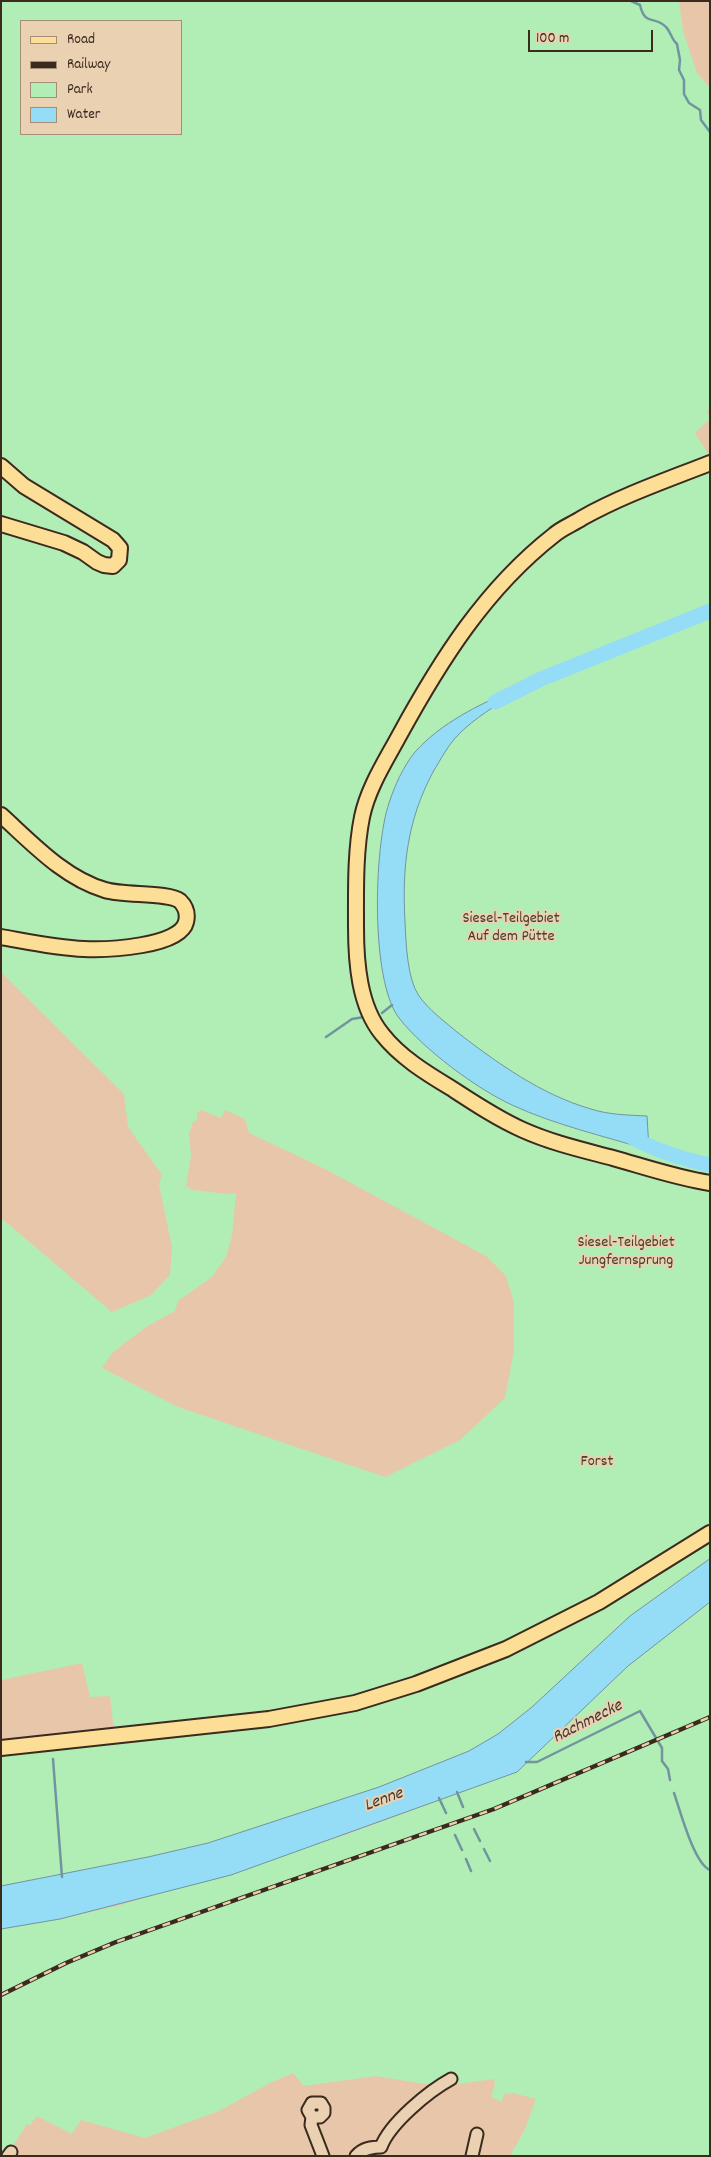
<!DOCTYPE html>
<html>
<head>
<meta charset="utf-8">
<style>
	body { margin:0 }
	#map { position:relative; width:711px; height:2157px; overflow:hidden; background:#e8c6aa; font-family:Dekko,sans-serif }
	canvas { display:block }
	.frame { position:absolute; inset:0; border:2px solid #3b2a1e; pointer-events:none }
	.legend { position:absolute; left:20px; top:20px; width:162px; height:115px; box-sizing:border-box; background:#ead1b2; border:1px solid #a48e77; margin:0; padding:6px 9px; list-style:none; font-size:15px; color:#3b2a1e }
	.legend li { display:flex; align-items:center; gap:10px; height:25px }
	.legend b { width:25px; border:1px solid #a48e77 }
	.scale { position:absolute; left:528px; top:30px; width:125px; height:22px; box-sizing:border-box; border:2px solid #3b2a1e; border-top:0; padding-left:6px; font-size:15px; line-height:18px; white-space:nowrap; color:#3b2a1e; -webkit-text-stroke:4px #ead1b2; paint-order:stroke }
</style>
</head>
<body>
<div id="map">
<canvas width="711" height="2157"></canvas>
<div class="frame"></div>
<ul class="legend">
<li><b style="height:6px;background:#fcde96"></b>Road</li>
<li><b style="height:6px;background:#3b2a1e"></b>Railway</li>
<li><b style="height:14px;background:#b1eeb5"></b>Park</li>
<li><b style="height:14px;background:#95ddf6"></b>Water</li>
</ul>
<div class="scale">100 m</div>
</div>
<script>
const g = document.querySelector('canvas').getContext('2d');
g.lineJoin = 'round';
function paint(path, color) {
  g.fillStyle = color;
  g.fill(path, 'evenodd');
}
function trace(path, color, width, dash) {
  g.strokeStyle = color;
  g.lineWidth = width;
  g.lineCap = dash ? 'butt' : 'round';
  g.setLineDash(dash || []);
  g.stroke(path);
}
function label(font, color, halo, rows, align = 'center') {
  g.font = font + ' Dekko,sans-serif';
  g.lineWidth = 4;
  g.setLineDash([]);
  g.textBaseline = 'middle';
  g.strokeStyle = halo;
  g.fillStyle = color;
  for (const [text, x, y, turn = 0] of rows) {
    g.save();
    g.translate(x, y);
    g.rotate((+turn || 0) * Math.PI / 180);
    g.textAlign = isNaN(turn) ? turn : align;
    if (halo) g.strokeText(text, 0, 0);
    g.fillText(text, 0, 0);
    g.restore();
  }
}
paint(new Path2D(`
	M1,1h678l4,30 14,42 13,15v321l-3,2 3,8 -15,14 13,21 -112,51 -41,24 -52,47 -35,40 -37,56 6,2c36,-49 72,-99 120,-137 42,-31 104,-50 153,-68v1090l-80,57 -98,91 -34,27 -29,17 -90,36 -171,56 -60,14 -147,29v-134l307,-34c114,-26 222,-70 323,-128 21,-12 42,-27 63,-41l-8,-10 -130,81 -51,24 -90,35 -61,20 -46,10 -194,22 -4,-35 -20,1 -8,-34 -81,17v-462l111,94 39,-17 19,-20 2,-28 -13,-63 3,-9 -34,-48 -4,-33 -123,-122v-30c55,8 103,18 158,5 22,-6 47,-26 25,-48 -16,-16 -56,-7 -77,-12 -42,-12 -75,-50 -106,-79v-278l27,7 3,-9 -30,-8zM21,21h160v113h-160zM201,1110l20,8 4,-8 20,9 4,14 76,36 161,87 20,20 8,26v48l-9,48 -45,42 -75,37 -207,-70 -76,-39 11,-16 33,-25 29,-16 3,-10 34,-24 14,-20 6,-21 4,-43 -9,1 -35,-4 -3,-3h-3l5,-32 -2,-21 4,-12 4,-2v-7z
	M1,823l62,54 21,12 82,12c7,3 14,7 14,16 -1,6 -5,13 -11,15 -19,9 -66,14 -88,12 -26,-2 -53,-10 -80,-14z
	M710,1602v554h-200l15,-27 11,-30 -23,-6 -9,1 -3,8 -10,-5 4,-13 -1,-5 -44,6 -25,-1 -49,-8 -72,10 -11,-13 -23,10 -51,28 -74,27 -64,-18 -9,14 -35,-18 -7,9 -3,-1 -21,32h-5v-227l59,-10 61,-14 227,-71 169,-62 111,-106z`), '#b1eeb5');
const water = new Path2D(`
	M513,690l1,4c-19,12 -39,24 -55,40 -11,11 -18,25 -26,38 -26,49 -31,95 -28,150 1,20 2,57 14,74 10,14 25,25 38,36 40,31 85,63 134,77 18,6 38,6 56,7l2,34c-45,-14 -94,-25 -137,-45 -35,-16 -89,-56 -113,-87 -29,-38 -25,-171 -10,-215 5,-16 15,-38 26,-51 26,-29 63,-47 98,-62z
	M710,1559v43l-82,64 -111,106 -286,103 -171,44 -59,10v-43l147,-29 60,-14 171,-56 90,-36 29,-17 34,-27 98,-91z`);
paint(water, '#95ddf6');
trace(water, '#7195a0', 1);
trace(new Path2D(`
	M631,1l9,4c5,22 15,10 26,22 5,5 5,12 11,17l3,16 -1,10 5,10v14l5,9 11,7 1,10 9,12
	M382,1013l10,-8
	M326,1037l26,-18 12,-2
	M53,1759l9,118
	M526,1762h11l103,-51 22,37v13l6,8 2,11
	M457,1792l6,15
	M674,1793c6,17 20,71 36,77
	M439,1798l7,15
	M474,1829l6,12
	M455,1835l7,15
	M484,1849l6,12
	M466,1859l5,12`), '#7195a0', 2.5);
trace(new Path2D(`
	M495,702l46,-23 169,-68
	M633,1138c24,13 49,21 77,27`), '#95ddf6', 15);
const minor = new Path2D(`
	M312,2117h8l4,-4v-5l-3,-5h-9l-4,7 4,7 -1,8 12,31
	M381,2147c9,-24 48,-56 70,-68
	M8,2156l3,-4
	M356,2156c7,-8 16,-9 25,-9
	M472,2156l5,-22`);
const major = new Path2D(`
	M710,463c-43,17 -87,32 -128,55 -9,6 -20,10 -28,17 -69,54 -114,126 -155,201 -14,26 -31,52 -37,81 -7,35 -6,74 -6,110 0,35 3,79 26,107 18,23 44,39 69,54 23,15 47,31 72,42 29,13 60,20 90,28 32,9 64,20 97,25
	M1,466l23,20 89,54 7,8 -1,12 -6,6 -9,-1 -7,-3 -14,-10 -19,-9 -63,-19
	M1,815c31,28 63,63 104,75 19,6 63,2 75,11 6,6 8,13 6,21 -6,25 -80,28 -102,27 -27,-1 -55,-7 -83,-12
	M1,1748l268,-29 86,-16 61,-19 90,-35 93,-47 111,-69`);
trace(minor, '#3b2a1e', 15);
trace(major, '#3b2a1e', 18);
trace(minor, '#ead1b2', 11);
trace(major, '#fcde96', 14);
const rail = new Path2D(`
	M1,1995l65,-32 50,-21 378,-133 216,-92`);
trace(rail, '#3b2a1e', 4.5);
trace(rail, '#ead1b2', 2.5, [8]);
label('16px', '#473e2d', '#ead1b2', [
	["Siesel-Teilgebiet",511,920],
	["Auf dem Pütte",511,938],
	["Siesel-Teilgebiet",626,1244],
	["Jungfernsprung",626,1262],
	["Forst",597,1463]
]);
label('italic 18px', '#443c34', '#ead1b2', [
	["Rachmecke",588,1723,-27],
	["Lenne",384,1801,-20]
]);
</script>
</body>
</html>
